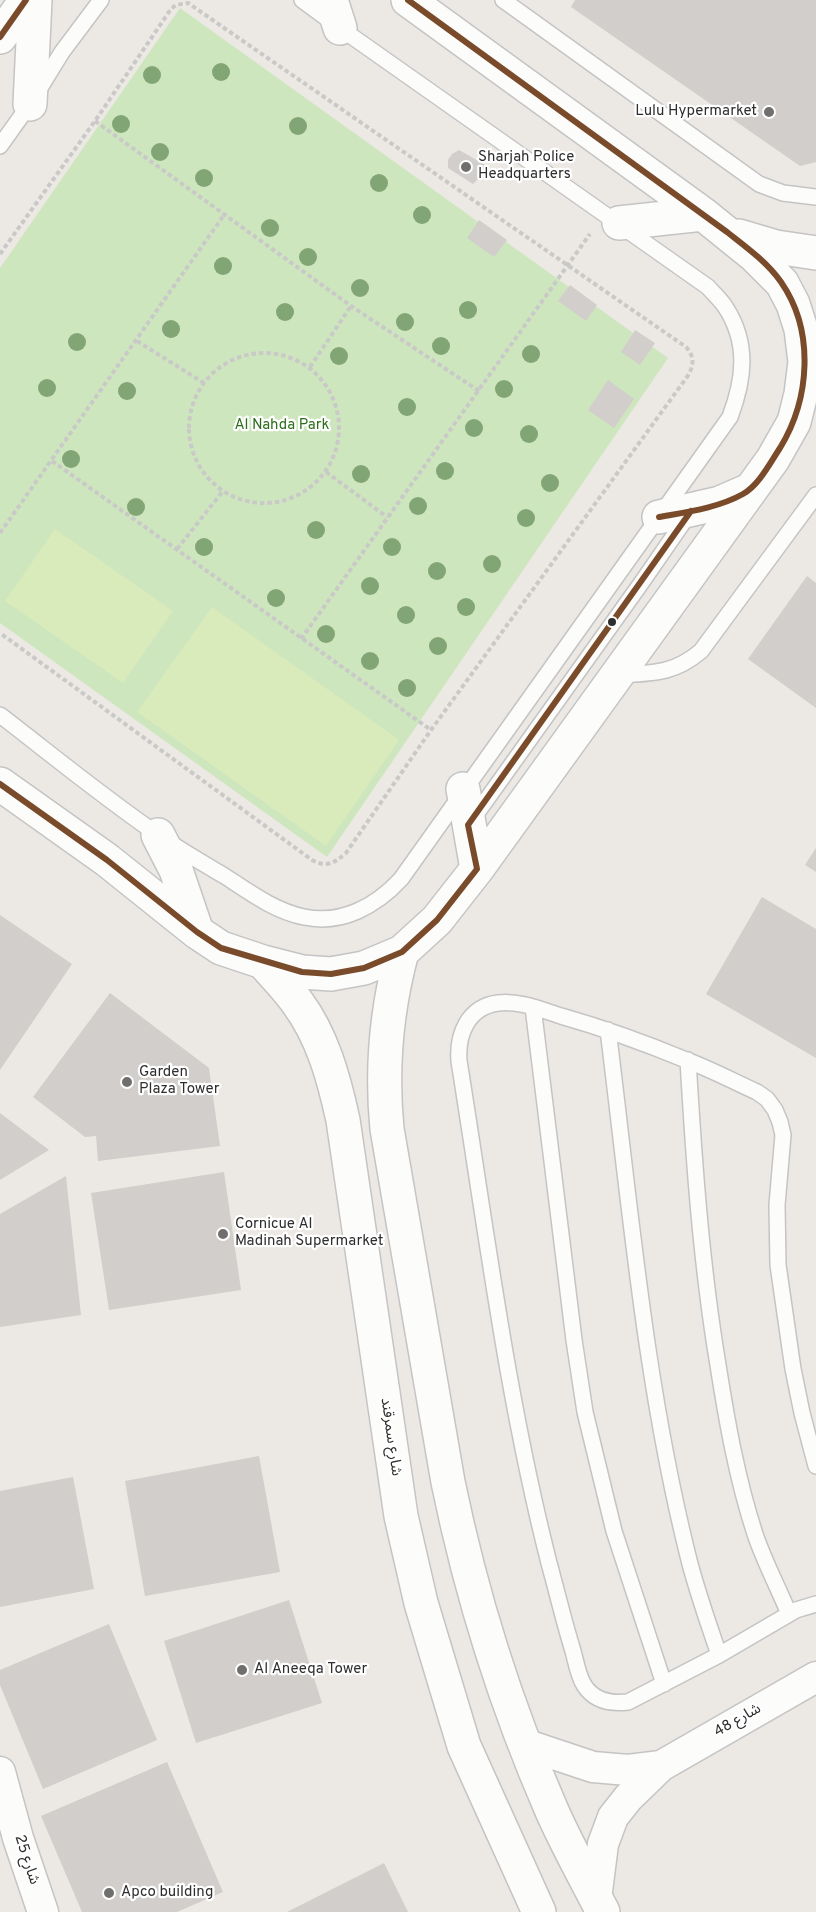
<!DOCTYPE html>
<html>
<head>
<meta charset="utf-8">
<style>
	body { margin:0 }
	canvas { display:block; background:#ece8e4 }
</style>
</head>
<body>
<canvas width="816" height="1912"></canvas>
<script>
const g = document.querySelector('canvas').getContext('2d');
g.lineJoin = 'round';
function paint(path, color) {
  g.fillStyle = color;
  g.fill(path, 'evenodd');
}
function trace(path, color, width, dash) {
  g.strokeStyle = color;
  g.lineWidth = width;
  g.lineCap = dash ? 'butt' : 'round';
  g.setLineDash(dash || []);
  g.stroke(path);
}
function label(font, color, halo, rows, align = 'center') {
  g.font = font + ' Overpass,"Noto Sans Arabic",sans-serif';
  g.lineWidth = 4.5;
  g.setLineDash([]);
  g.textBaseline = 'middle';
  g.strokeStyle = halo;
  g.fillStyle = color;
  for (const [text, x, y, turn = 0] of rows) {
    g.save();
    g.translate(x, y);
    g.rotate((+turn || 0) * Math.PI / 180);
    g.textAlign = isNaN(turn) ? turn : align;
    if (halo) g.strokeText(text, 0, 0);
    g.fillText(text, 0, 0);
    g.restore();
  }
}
paint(new Path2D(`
	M180,8l488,350 -341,499 -327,-234v-355z`), '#cee6be');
paint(new Path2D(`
	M55,529l118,82 -50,72 -118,-82z
	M212,607l187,133 -73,106 -189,-134z`), '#d9eabb');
paint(new Path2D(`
	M575,0h241v162l-16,4 -229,-159z
	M459,150l26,15 -2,9 -10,10 -25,-16v-8l4,-6z
	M479,220l28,20 -13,17 -27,-19z
	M570,285l27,20 -11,16 -28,-20z
	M635,330l20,13 -15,22 -19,-13z
	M608,380l26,19 -20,29 -26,-18z
	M807,576l9,7v125l-68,-49z
	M816,848v24l-11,-7z
	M762,897l54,32v129l-110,-64z
	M0,915l72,49 -72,106z
	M110,993l99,75 11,78 -122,15 -2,-25 -11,1 -52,-40z
	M0,1113l49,37 -49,30z
	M224,1172l17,118 -132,20 -18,-117z
	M66,1176l15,139 -81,12v-113z
	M259,1456l21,116 -135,24 -20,-115z
	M73,1477l21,112 -94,18v-116z
	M289,1600l33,103 -126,40 -32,-102z
	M109,1624l48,116 -114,49 -43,-104v-15z
	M167,1762l56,130 -46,20h-95l-41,-96z
	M384,1863l24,49h-121z`), '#d1cecb');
const service = new Path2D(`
	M503,0l256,184 24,9 33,4
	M0,146l30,-42 32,-52 39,-52
	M619,675c34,-2 55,-1 82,-24l115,-156
	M0,715c52,40 103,82 157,119 21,15 44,28 66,41 25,16 51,36 81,42 38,8 72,-11 97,-38l329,-462c14,-37 19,-73 -4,-109 -4,-7 -12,-14 -18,-21l-368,-259 -38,-28
	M472,820l170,-238 47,-68
	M533,1007l41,333 11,72 29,119 50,153
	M608,1030c22,175 37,354 80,526 8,33 20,66 31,99
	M688,1060c6,102 13,203 30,305 9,57 19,114 37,169 9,27 23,53 34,80
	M816,1466l-14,-53 -9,-44 -15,-104 -1,-60 6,-70 -3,-13 -5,-12 -8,-11 -10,-7c-24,-11 -47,-23 -71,-32 -41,-17 -83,-32 -125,-44 -19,-6 -43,-16 -63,-13 -30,4 -41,31 -39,58 27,168 48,337 90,502 8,29 15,59 24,88 3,11 5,24 11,34 10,16 27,19 44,17l91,-47 77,-45 20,-6`);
const minor = new Path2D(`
	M524,1744l69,23 35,3 33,-4
	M0,1772l18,66 25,74
	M596,1899l7,-55 10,-27 15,-19 33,-32 155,-89`);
const tertiary = new Path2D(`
	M331,0l9,28
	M0,37l26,-37
	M30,104l5,-104
	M619,223l84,-9
	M739,236l37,11 40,6
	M659,517l61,-14 30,-13
	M0,784l107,76 90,72 24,16 42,14 39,10 29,2 33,-6 38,-16 35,-32 40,-51 296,-410 21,-37 7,-28 4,-32 -4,-33 -8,-25 -11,-21 -27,-27 -52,-42 -295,-214
	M463,789l14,80
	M158,835l18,35 21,62
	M402,952c-16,59 -21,116 -15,177l61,353c23,112 58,224 104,329 15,34 34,68 51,101
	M263,962c12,14 24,26 34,40 26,35 37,77 46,118l58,396 20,87 43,143 75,166`);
trace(service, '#c5c4c5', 18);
trace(minor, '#c5c4c5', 33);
trace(tertiary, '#c5c4c5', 36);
trace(new Path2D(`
	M95,121l256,185 128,85
	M0,254l95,-133 76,-112 5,-4 12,-2 498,344c9,10 8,19 1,30l-256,353 -85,123c-12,10 -19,15 -34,7l-312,-227
	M137,341l67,42
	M189 428a75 75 0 1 1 150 0a75 75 0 1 1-150 0Z
	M310,367l41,-61
	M52,461l379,269
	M326,472l61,45
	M0,533l224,-318
	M177,549l46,-58
	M301,639l289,-405`), '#c9c9c8', 4, [4.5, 3]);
trace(service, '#fcfcfb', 15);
trace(minor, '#fcfcfb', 30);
trace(tertiary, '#fcfcfb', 33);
trace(new Path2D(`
	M408,0l319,232c19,15 40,30 54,50 34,49 29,117 -1,166 -10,15 -21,37 -37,46 -25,14 -56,18 -84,23
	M0,37l26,-37
	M0,784l107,76 90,72 24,16 81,24 29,2 33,-6 38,-16 35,-32 40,-51 -9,-44 223,-314`), '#7a4b2a', 6);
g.fillStyle = '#82a575';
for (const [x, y] of [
	[221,72],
	[152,75],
	[121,124],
	[298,126],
	[160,152],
	[204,178],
	[379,183],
	[422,215],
	[270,228],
	[308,257],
	[223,266],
	[360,288],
	[468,310],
	[285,312],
	[405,322],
	[171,329],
	[77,342],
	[441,346],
	[531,354],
	[339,356],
	[47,388],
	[504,389],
	[127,391],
	[407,407],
	[474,428],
	[529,434],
	[71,459],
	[445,471],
	[361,474],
	[550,483],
	[418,506],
	[136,507],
	[526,518],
	[316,530],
	[204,547],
	[392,547],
	[492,564],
	[437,571],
	[370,586],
	[276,598],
	[466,607],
	[406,615],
	[326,634],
	[438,646],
	[370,661],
	[407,688]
]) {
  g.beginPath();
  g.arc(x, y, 9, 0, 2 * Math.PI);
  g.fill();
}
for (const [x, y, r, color] of [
	[769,112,6,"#706f6e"],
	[466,167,6,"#706f6e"],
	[612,622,5,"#2e2e2e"],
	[127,1082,6,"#706f6e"],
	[223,1234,6,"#706f6e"],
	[242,1670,6,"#706f6e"],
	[109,1893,6,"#706f6e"]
]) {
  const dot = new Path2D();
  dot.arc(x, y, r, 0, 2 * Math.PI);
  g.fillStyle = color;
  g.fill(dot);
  trace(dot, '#fff', 2);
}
label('15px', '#2e2e2e', '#fff', [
	["Lulu Hypermarket",757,112,"right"],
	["Sharjah Police",478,158],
	["Headquarters",478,175],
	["Garden",139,1073],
	["Plaza Tower",139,1090],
	["Cornicue Al",235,1225],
	["Madinah Supermarket",235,1242],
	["Al Aneeqa Tower",254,1670],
	["Apco building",121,1893]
], 'left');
label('15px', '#2c6e1b', '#fff', [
	["Al Nahda Park",282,426]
]);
label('15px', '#2e2e2e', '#fff', [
	["شارع سمرقند",390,1437,82],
	["شارع 48",738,1721,-30],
	["شارع 25",26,1860,72]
]);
</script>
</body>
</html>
